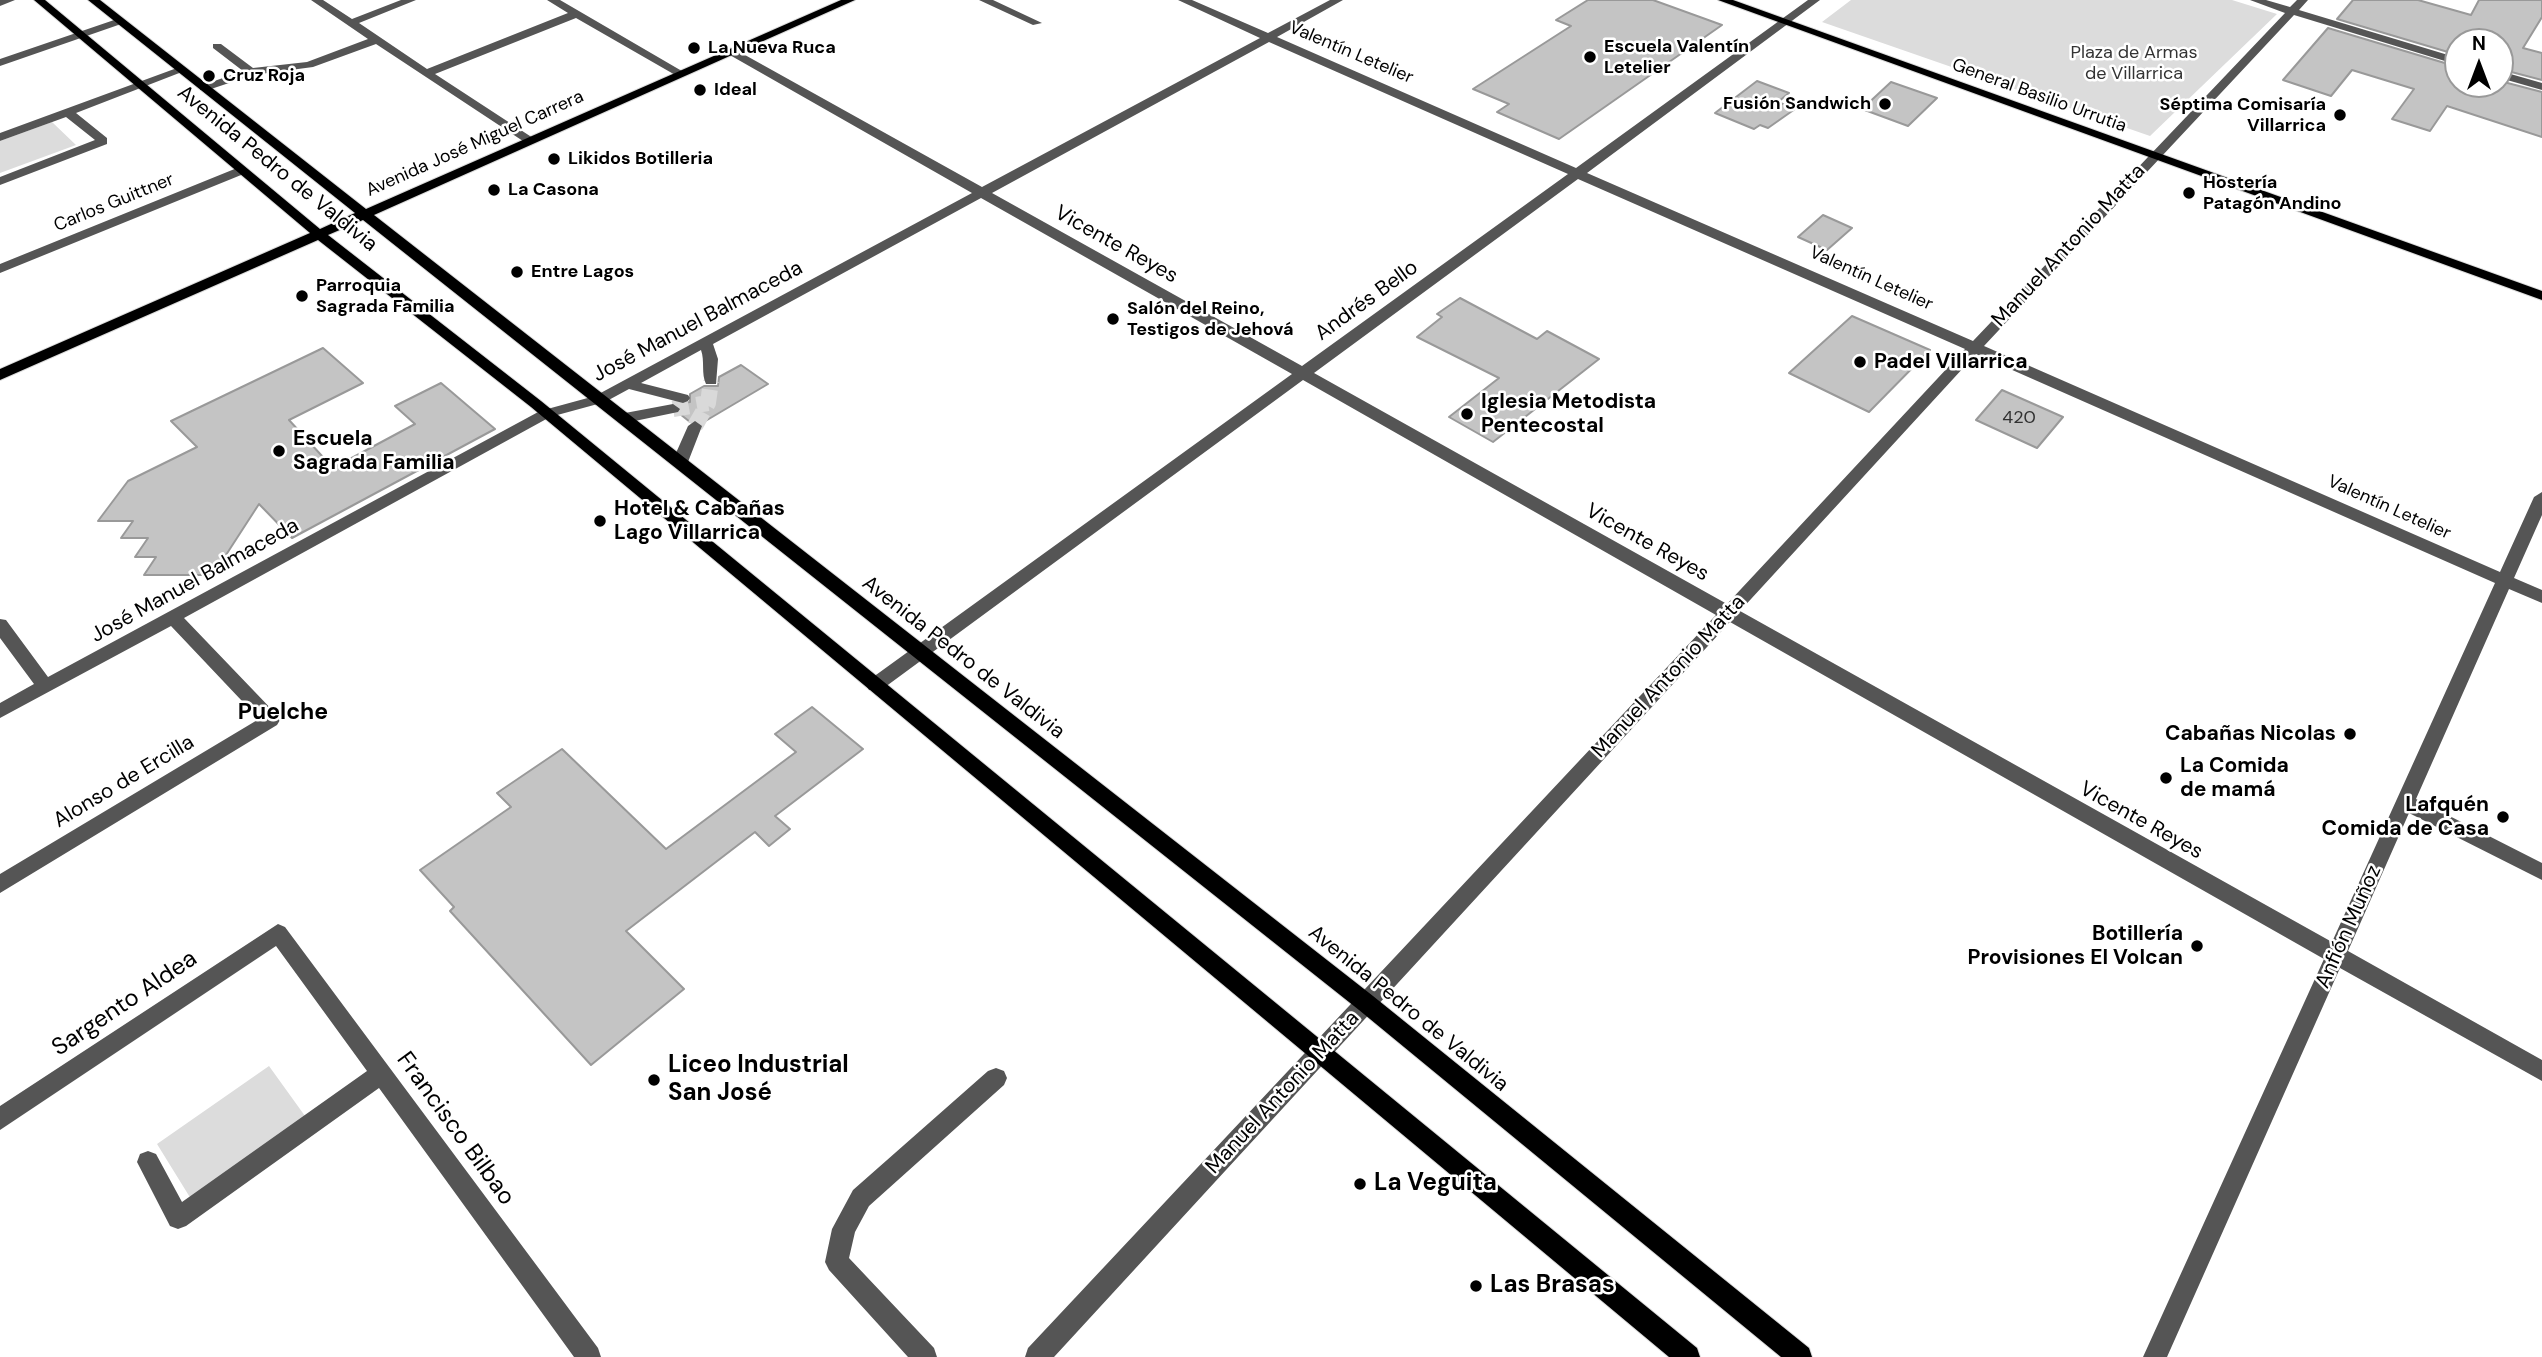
<!DOCTYPE html>
<html>
<head>
<meta charset="utf-8">
<style>
	body { margin:0 }
	#map { position:relative; width:2542px; height:1357px; overflow:hidden; background:#fff; font-family:"DM Sans",sans-serif }
	canvas { display:block }
	.north { position:absolute; left:2444px; top:28px; width:70px; height:70px; box-sizing:border-box; background:#fff; border:2px solid #999; border-radius:50%; rotate:0deg; font-size:19px; font-weight:700; line-height:28px; text-align:center; color:#000 }
	.north::after { content:''; display:block; margin:auto; width:24px; height:32px; background:#000; clip-path:polygon(50% 0,100% 100%,50% 72%,0 100%) }
</style>
</head>
<body>
<div id="map">
<canvas width="2542" height="1357"></canvas>
<div class="north">N</div>
</div>
<script>
const g = document.querySelector('canvas').getContext('2d');
g.lineJoin = 'round';
function paint(path, color) {
  g.fillStyle = color;
  g.fill(path, 'evenodd');
}
function trace(path, color, width, dash) {
  g.strokeStyle = color;
  g.lineWidth = width;
  g.lineCap = dash ? 'butt' : 'round';
  g.setLineDash(dash || []);
  g.stroke(path);
}
function label(font, color, halo, rows, align = 'center') {
  g.font = font + ' "DM Sans",sans-serif';
  g.lineWidth = 5;
  g.setLineDash([]);
  g.textBaseline = 'middle';
  g.strokeStyle = halo;
  g.fillStyle = color;
  for (const [text, x, y, turn = 0] of rows) {
    g.save();
    g.translate(x, y);
    g.rotate((+turn || 0) * Math.PI / 180);
    g.textAlign = isNaN(turn) ? turn : align;
    if (halo) g.strokeText(text, 0, 0);
    g.fillText(text, 0, 0);
    g.restore();
  }
}
paint(new Path2D(`
	M1851,0h381l45,14 -127,122 -328,-114z
	M52,122l24,23 -76,28v-32z
	M269,1066l36,50 -114,83 -34,-55z`), '#dcdcdc');
const building = new Path2D(`
	M1588,0h65l69,25 -163,114 -62,-27 12,-8 -36,-15 98,-63 -15,-6z
	M2353,0h65l53,15 8,-15h63v17l-19,31 19,5v27l-42,-11v-27h-42v13l-121,-36z
	M2328,28l130,39v17h42v-3l42,11v45l-95,-31 -17,25 -38,-12 22,-30 -62,-19 -21,26 -48,-16z
	M1757,81l32,12 -11,9 17,7 -27,19 -8,-3 -6,4 -39,-16z
	M1891,82l46,16 -29,28 -46,-17z
	M1823,215l29,13 -25,22 -29,-13z
	M1460,298l77,41 10,-8 52,28 -106,83 -44,-25 50,-39 -82,-41 25,-20 -5,-3z
	M1852,316l78,34 -61,62 -80,-39z
	M323,348l40,35 -74,37 44,48 82,-44 -20,-18 46,-23 54,46 -203,109 -33,-34 -46,71h-69l12,-18h-21l13,-19h-27l12,-17h-35l30,-40 69,-34 -26,-26z
	M741,365l27,19 -66,39 -7,-5 -5,4 -10,-8 3,-5 -5,-5 12,-2v-8l14,-8h14l1,-9z
	M2002,390l61,27 -26,31 -61,-28z
	M812,707l51,42 -88,67 15,13 -21,17 -14,-14 -129,99 58,58 -93,76 -141,-154 4,-4 -34,-37 91,-63 -14,-14 65,-44 104,100 130,-97 -21,-18z`);
paint(building, '#c4c4c4');
trace(building, '#999', 2);
trace(new Path2D(`
	M673,409l35,-6
	M695,426l13,-23 3,-22`), '#d9d9d9', 16, [16, 8]);
const major = new Path2D(`
	M34,0h11l275,229 35,-16 -267,-213h12l266,209 475,-209h14l-481,215 999,781 436,352 3,9h-31l-422,-347 -996,-790 -35,15 213,166 1156,947 3,9h-31l-1138,-950 -213,-167 -318,140v-11l310,-136z
	M1718,0h15l809,291v9z`);
trace(major, '#dbdbdb', 2);
paint(new Path2D(`
	M0,0h15l-15,6z
	M311,0h12l29,19 49,-19h15l-57,23 68,46 141,-56 -21,-13h13l127,74 -10,2 -101,-58 -141,56 98,64 2,3 -6,4 -153,-101 -63,23 -60,8 -45,15h-8v-4l43,-15 -30,-23v-4h8l32,24 54,-6 61,-23z
	M979,0h14l49,23 -9,2z
	M1178,0h14l76,33 62,-33h13l-66,37 299,131 232,-168h12l-233,173 386,168 312,-328 -35,-13h16l24,7 7,-7h11l-9,10 159,48v7l-164,-50 -310,331 516,226 34,-75 8,-5v23l-28,63 28,12v13l-33,-14 -93,210 126,64v17l-133,-67 -61,138 194,109v21l-202,-113 -173,389h-24l181,-398 -594,-337 -676,735h-29l3,-9 688,-733 -413,-235 -422,310h-12l-3,-5 3,-5 423,-306 -311,-176 -268,146 5,15 -2,25h-10c-5,-10 -1,-23 -5,-34l-60,33 47,12 2,3 -2,3 -5,2 -54,-14 -24,13 -55,15 -366,201 93,97 3,5 -3,5 -277,168v-19l259,-155 -88,-93 -171,92v-15l34,-19 -34,-46v-19l6,1 42,57 492,-266 55,-15 377,-203 -244,-139v-4h8l246,137 278,-149zM1269,42l299,132 -266,192 -310,-173zM1578,179l387,170 -238,255 -413,-231zM1976,354l519,229 -163,359 -592,-331z
	M120,18l5,3 -1,2 -124,43v-7z
	M177,68l10,2 -111,43 31,25v6l-107,41v-8l95,-37 -29,-23 -66,24v-8z
	M2500,71l42,12v7l-42,-12z
	M242,166l6,4 -2,3 -246,100v-9z
	M673,404l7,5 -2,3 -53,11 -7,-5 7,-5z
	M695,421l7,5 -14,36 -8,5 -5,-1 -3,-4 16,-36z
	M278,924l7,3 313,421 3,9h-27l-195,-269 -193,138 -8,3 -8,-3 -33,-64 3,-8 8,-3 8,3 26,48 185,-131 -91,-125 -276,184v-24z
	M996,1068l8,3 3,7 -3,7 -135,121 -14,26 -6,26 85,90 3,9h-29l-79,-87 -4,-8 7,-33 21,-39 135,-119z`), '#555');
paint(major, '#000');
for (const [x, y, r, color] of [
	[694,48,7,"#000"],
	[1590,57,7,"#000"],
	[209,76,7,"#000"],
	[700,90,7,"#000"],
	[1885,104,7,"#000"],
	[2340,115,7,"#000"],
	[554,159,7,"#000"],
	[494,190,7,"#000"],
	[2189,193,7,"#000"],
	[517,272,7,"#000"],
	[302,296,7,"#000"],
	[1113,319,7,"#000"],
	[1860,362,7,"#000"],
	[1467,414,7,"#000"],
	[279,451,7,"#000"],
	[600,521,7,"#000"],
	[2350,734,7,"#000"],
	[2166,778,7,"#000"],
	[2503,817,7,"#000"],
	[2197,946,7,"#000"],
	[654,1080,7,"#000"],
	[1360,1184,7,"#000"],
	[1476,1286,7,"#000"]
]) {
  const dot = new Path2D();
  dot.arc(x, y, r, 0, 2 * Math.PI);
  g.fillStyle = color;
  g.fill(dot);
  trace(dot, '#fff', 2.5);
}
label('bold 18px', '#000', '#fff', [
	["Escuela Valentín",1604,47],
	["Letelier",1604,68],
	["La Nueva Ruca",708,48],
	["Cruz Roja",223,76],
	["Ideal",714,90],
	["Fusión Sandwich",1871,104,"right"],
	["Séptima Comisaría",2326,105,"right"],
	["Villarrica",2326,126,"right"],
	["Likidos Botilleria",568,159],
	["Hostería",2203,183],
	["Patagón Andino",2203,204],
	["La Casona",508,190],
	["Entre Lagos",531,272],
	["Parroquia",316,286],
	["Sagrada Familia",316,307],
	["Salón del Reino,",1127,309],
	["Testigos de Jehová",1127,330]
], 'left');
label('18px', '#000', '#fff', [
	["Valentín Letelier",1351,53,23],
	["General Basilio Urrutia",2039,96,20],
	["Avenida José Miguel Carrera",475,144,-24],
	["Carlos Guittner",114,203,-22],
	["Valentín Letelier",1871,279,24],
	["Valentín Letelier",2389,508,24]
]);
label('18px', '#333', '#fff', [
	["Plaza de Armas",2134,53],
	["de Villarrica",2134,74]
]);
label('18px', '#313131', null, [
	["420",2019,418]
]);
label('21px', '#000', '#fff', [
	["Avenida Pedro de Valdivia",277,169,39],
	["Vicente Reyes",1116,245,29],
	["Manuel Antonio Matta",2069,246,-47],
	["Andrés Bello",1367,301,-36],
	["José Manuel Balmaceda",698,322,-28],
	["Vicente Reyes",1647,543,29],
	["José Manuel Balmaceda",195,581,-29],
	["Avenida Pedro de Valdivia",963,658,38],
	["Manuel Antonio Matta",1669,677,-47],
	["Alonso de Ercilla",124,782,-31],
	["Vicente Reyes",2141,821,29],
	["Anfión Muñoz",2349,927,-66],
	["Avenida Pedro de Valdivia",1408,1009,39],
	["Manuel Antonio Matta",1283,1093,-47]
]);
label('bold 21px', '#000', '#fff', [
	["Padel Villarrica",1874,362],
	["Iglesia Metodista",1481,402],
	["Pentecostal",1481,426],
	["Escuela",293,439],
	["Sagrada Familia",293,463],
	["Hotel & Cabañas",614,509],
	["Lago Villarrica",614,533],
	["Cabañas Nicolas",2336,734,"right"],
	["La Comida",2180,766],
	["de mamá",2180,790],
	["Lafquén",2489,805,"right"],
	["Comida de Casa",2489,829,"right"],
	["Botillería",2183,934,"right"],
	["Provisiones El Volcan",2183,958,"right"]
], 'left');
label('bold 23px', '#000', '#fff', [
	["Puelche",283,713]
]);
label('24px', '#000', '#fff', [
	["Sargento Aldea",125,1004,-34],
	["Francisco Bilbao",455,1129,54]
]);
label('bold 24px', '#000', '#fff', [
	["Liceo Industrial",668,1066],
	["San José",668,1094],
	["La Veguita",1374,1184],
	["Las Brasas",1490,1286]
], 'left');
</script>
</body>
</html>
